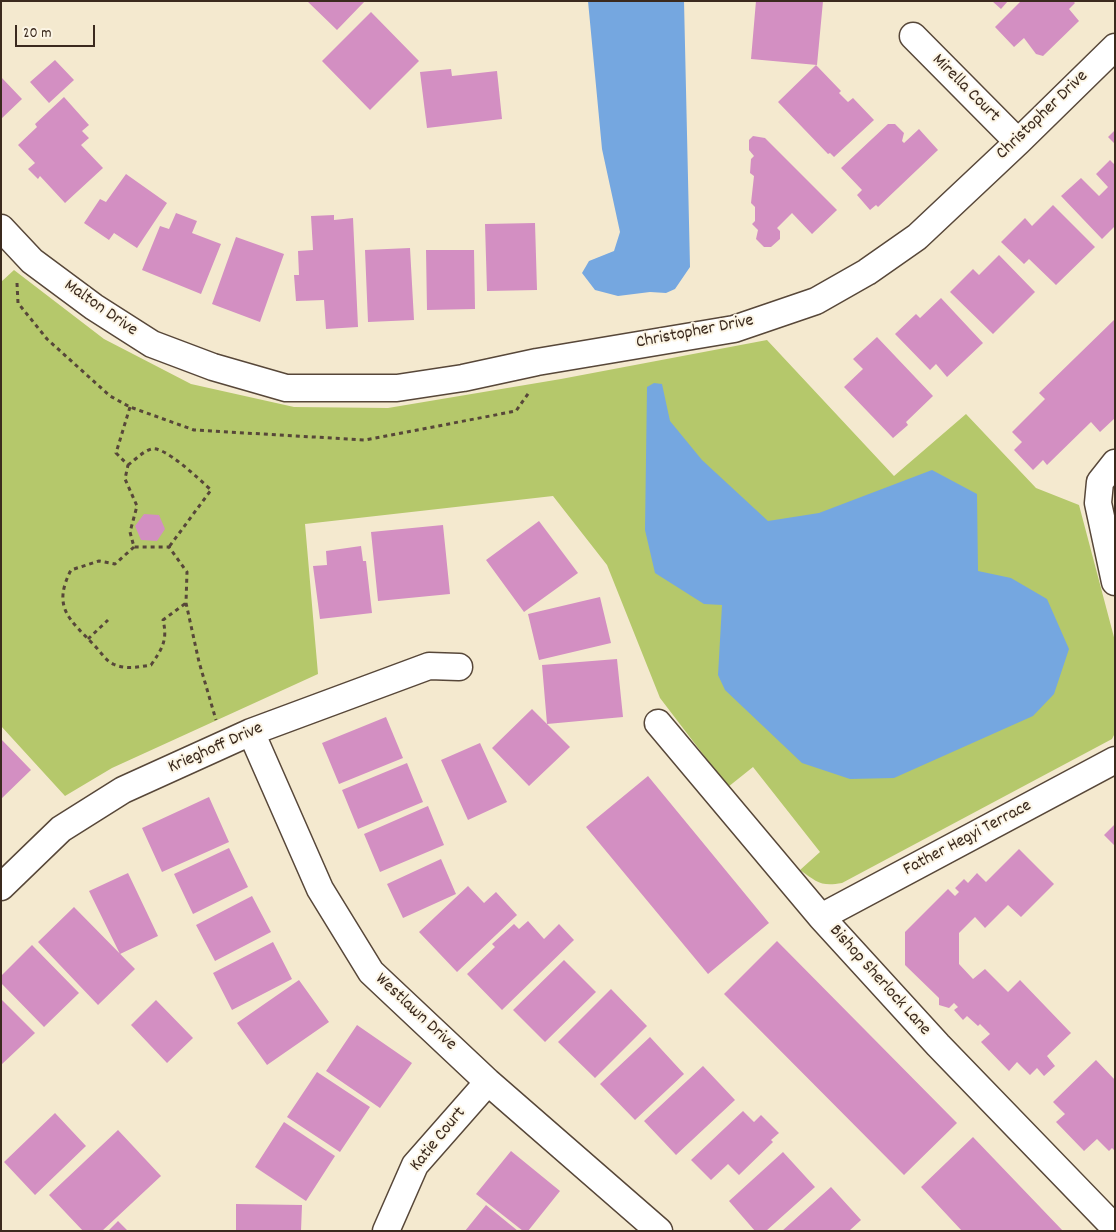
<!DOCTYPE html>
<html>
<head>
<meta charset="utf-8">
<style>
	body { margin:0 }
	#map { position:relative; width:1116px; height:1232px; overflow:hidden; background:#f4e9cf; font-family:Dekko,sans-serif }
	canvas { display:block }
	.frame { position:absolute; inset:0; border:2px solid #3b2a1e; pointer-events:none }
	.scale { position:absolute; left:15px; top:25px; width:80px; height:22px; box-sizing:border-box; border:2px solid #3b2a1e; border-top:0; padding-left:6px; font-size:15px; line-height:18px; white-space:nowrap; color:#3b2a1e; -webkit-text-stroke:4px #fcf5e5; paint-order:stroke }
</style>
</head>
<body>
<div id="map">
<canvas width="1116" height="1232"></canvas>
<div class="frame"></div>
<div class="scale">20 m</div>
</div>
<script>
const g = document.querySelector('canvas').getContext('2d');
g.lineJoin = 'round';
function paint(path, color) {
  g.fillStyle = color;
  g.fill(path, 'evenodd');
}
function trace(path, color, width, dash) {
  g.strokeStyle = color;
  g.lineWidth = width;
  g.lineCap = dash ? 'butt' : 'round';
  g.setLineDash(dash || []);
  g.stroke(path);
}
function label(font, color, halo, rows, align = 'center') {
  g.font = font + ' Dekko,sans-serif';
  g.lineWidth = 4;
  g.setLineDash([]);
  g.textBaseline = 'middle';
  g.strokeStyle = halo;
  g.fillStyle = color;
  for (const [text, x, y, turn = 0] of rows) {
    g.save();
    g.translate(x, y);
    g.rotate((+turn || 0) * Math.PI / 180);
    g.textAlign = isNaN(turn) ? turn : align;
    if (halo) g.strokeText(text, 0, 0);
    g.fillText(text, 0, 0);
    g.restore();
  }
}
paint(new Path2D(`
	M14,270l90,69 87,45 103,23 94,1 173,-29 206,-39 127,136 72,-62 70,74 43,17 36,136v92l-3,6 -270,144c-21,4 -25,-1 -42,-13l20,-18 -67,-85 -25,20 -68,-89 -53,-133 -54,-69 -248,28 13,150 -206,94 -47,28 -64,-70v-444z`), '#b5c86b');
paint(new Path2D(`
	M588,1h96l6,266 -15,22 -9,4 -16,-1 -32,4 -23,-6 -13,-17 7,-12 25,-10 6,-19 -18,-83z
	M654,383l8,1 8,37 32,39 66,61 51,-8 113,-43 45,24 1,77 33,7 36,21 22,50 -15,45 -21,22 -139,62 -44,1 -48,-16 -77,-73 -7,-15 4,-70 -18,-1 -49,-31 -10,-43 2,-143z`), '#75a7e0');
paint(new Path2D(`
	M307,1h58l-28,29z
	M756,1h67l-6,64 -66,-6z
	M992,1h16l-7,8z
	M1021,1h52l2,2 -6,6 10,12 -36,35 -7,-2 -12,-16 -10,9 -19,-20z
	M371,12l48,49 -49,49 -48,-49z
	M55,60l19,20 -25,23 -19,-21z
	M816,65l25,26 -2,2 9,9 5,-4 21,22 -40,37 -4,-4 -2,1 -50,-52z
	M451,69l1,7 45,-5 5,48 -75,9 -7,-56z
	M1,77l21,22 -21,20z
	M64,97l25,28 -7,6 7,7 -8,7 22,23 -38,35 -25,-27 -2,3 -10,-10 7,-6 -17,-18 19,-18 -2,-3z
	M888,124h7l9,9 -2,8 2,2 15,-14 19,21 -60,57 -2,-2 -6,5 -13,-15 5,-5 -21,-22z
	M1115,130v14l-7,-7z
	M753,136l12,2 72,72 -25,24 -20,-21 -15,15 3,3v8l-9,8h-7l-8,-8 2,-9 -6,-6 3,-3v-14l-4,-4 3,-27 -4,-3 1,-14 3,-3 -5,-6v-10z
	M1110,160l5,5v61l-13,13 -41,-43 20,-18 18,18 9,-9 -12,-13z
	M126,174l41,29 -30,45 -23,-15 -5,7 -25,-17 16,-24 6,3z
	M1053,205l42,42 -39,38 -27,-26 -5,5 -23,-22 24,-24 7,8z
	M176,213l21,8 -5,12 29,11 -20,50 -59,-24 18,-44 9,3z
	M334,215v5l19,-2 5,109 -32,2 -2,-29 -28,1 -2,-26h5l-1,-24 15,-1 -2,-34z
	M535,223l2,67 -50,1 -2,-67z
	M236,237l48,17 -24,68 -48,-18z
	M410,248l4,72 -46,2 -3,-72z
	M426,250h48l1,59 -48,1z
	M999,255l36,37 -42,42 -43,-42 23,-23 6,6z
	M941,298l42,45 -36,34 -11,-13 -6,6 -35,-36 21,-20 4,4z
	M1115,319v99l-15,14 -9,-10 -44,43 -4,-5 -10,10 -19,-20 8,-8 -10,-10 33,-33 -6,-6z
	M877,337l56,59 -27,26 2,3 -15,13 -49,-51 19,-18 -10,-10z
	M144,514l15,1 6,14 -8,12 -16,-1 -6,-14z
	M539,521l39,52 -54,39 -38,-52z
	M443,525l7,69 -72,7 -7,-69z
	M361,546l2,15h3l6,52 -52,6 -7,-53 14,-1 -1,-14z
	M600,597l11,46 -72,17 -11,-46z
	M617,659l6,58 -76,7 23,23 -41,39 -37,-38 40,-39 15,15 -5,-59z
	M386,717l17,41 -64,26 -17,-41z
	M1,739l30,31 -30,29z
	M480,743l27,59 -39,18 -27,-60z
	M407,763l16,39 -65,27 -16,-39z
	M648,776l121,147 -61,51 -122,-147z
	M209,797l20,45 -67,30 -20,-44z
	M428,806l16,39 -64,27 -16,-38z
	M1115,824v22l-11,-11z
	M229,848l19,39 -55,27 -19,-40z
	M1019,849l35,35 -33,33 -13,-12 -23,23 -10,-11 -16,16v31l14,15 12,-10 23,23 12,-12 51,53 -24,23 8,10 -11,10 -7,-8 -7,7 -13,-13 -8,9 -28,-29 9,-8 -10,-10 -2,2 -11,-10 -4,4 -9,-10 4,-3 -4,-4 -5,5 -10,-3v-7l-34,-33v-33l43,-43 7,7 4,-4 -4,-4 9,-9 4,4 9,-10 9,9z
	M441,859l15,35 -53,24 -16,-34z
	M128,873l30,63 -38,18 -31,-63z
	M468,886l16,17 12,-11 21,23 -60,57 -38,-40z
	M252,896l19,36 -56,29 -19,-36z
	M74,907l61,62 -37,36 -60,-63z
	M528,921l16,18 15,-15 15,16 -72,70 -35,-36 28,-27 -3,-3 22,-20 5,5z
	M777,941l180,182 -53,52 -180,-181z
	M273,942l19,37 -60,31 -19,-37z
	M32,945l47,48 -35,34 -43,-44v-7z
	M564,960l32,32 -51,50 -32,-32z
	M299,980l30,42 -62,43 -30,-42z
	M611,989l36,37 -52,52 -37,-36z
	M1,999l34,34 -34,32z
	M156,1000l37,38 -26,25 -36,-38z
	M357,1025l55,38 -32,45 -54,-37z
	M650,1037l34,37 -49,46 -35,-36z
	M1096,1060l19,20v71l-3,-3 -3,3 -12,-12 -13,12 -28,-29 9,-8 -12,-12z
	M703,1066l32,34 -59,55 -32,-34z
	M317,1072l53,35 -30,45 -53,-35z
	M743,1111l11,11 7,-7 18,18 -8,7 2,2 -34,33 -11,-11 -17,16 -20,-20z
	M55,1113l31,33 -51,49 -31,-33z
	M284,1122l51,34 -29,45 -51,-34z
	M118,1130l43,46 -59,55h-19l-34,-36z
	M973,1137l90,94h-101l-41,-44z
	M511,1151l49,40 -32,40h-5l-47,-37z
	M783,1152l32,35 -49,44h-11l-26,-30z
	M831,1187l30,33 -12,11h-67z
	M236,1204l66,1 -1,26h-65z
	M486,1205l32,26h-53z
	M118,1221l10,10h-20z`), '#d38fc2');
const minor = new Path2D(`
	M913,36l105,106
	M1,228l31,33 62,46 58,37 61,23 73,21h111l66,-10 74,-16 197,-33 82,-28 51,-29 50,-35 101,-95 97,-95
	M1115,463l-15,19 -2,21 17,79
	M658,723l163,194 117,128 177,183
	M251,732l69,157 51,83 117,110 171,149
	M1,887l60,-58 62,-39 128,-58 178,-66 30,1
	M821,917l294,-157
	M386,1231l29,-66 73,-83`);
trace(minor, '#574739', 29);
trace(new Path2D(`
	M17,283l1,20 29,36 63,57 20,11 64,23 171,10 151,-29 14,-20
	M130,407l-14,46 12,12 -3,14 12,27 -7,26 4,15h35l18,25 -1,31 13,59 17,58
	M128,465c7,-5 14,-13 23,-16 13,-4 49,31 60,41l-42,57
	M134,547l-19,17 -16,-3 -28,9c-19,37 -2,49 23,75 6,6 12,16 19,19 13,6 25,3 38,1 11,-16 17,-25 12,-45l23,-17
	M88,639l20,-19`), '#574739', 3, [4, 4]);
trace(minor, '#fff', 26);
label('18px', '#3b2a1e', '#fcf5e5', [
	["Mirella Court",965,89,45],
	["Christopher Drive",1043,116,-44],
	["Malton Drive",100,309,35],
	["Christopher Drive",695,333,-11],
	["Krieghoff Drive",216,749,-24],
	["Father Hegyi Terrace",968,839,-28],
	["Bishop Sherlock Lane",879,981,48],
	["Westlawn Drive",415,1013,43],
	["Katie Court",439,1140,-51]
]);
</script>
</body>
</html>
